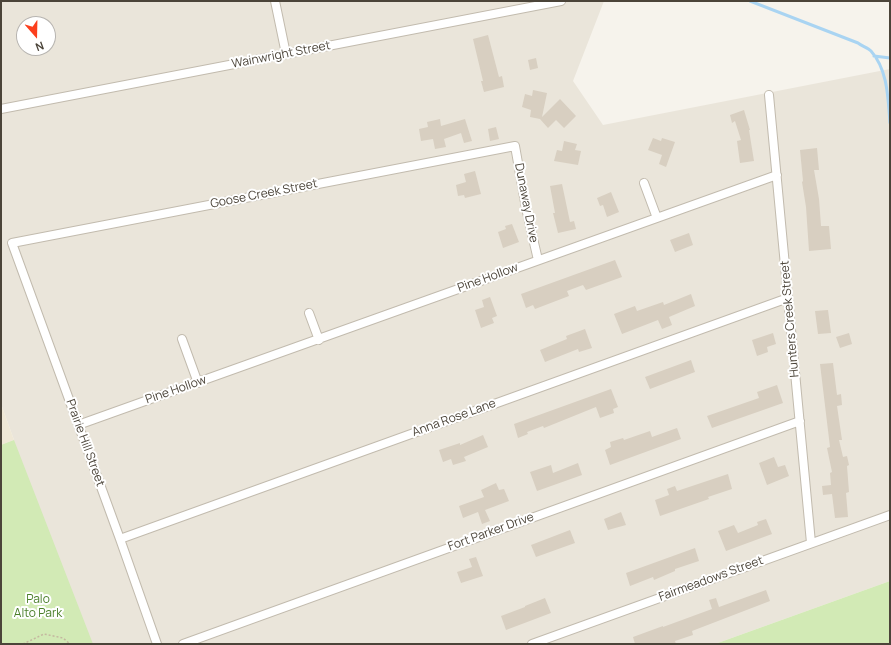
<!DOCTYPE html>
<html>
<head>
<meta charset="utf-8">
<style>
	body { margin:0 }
	#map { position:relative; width:891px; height:645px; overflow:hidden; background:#f6f3ec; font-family:Manrope,sans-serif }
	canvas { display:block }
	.frame { position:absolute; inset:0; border:2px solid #4b4439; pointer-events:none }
	.north { position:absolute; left:16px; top:16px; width:40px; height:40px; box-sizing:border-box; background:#fff; border:1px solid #b7b4b0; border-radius:50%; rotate:160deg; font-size:11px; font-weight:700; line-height:16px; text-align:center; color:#4b4439 }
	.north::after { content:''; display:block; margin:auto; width:14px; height:18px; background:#fc3f1d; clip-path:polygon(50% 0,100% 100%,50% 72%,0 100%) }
</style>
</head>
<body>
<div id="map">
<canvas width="891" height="645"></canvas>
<div class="frame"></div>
<div class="north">N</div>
</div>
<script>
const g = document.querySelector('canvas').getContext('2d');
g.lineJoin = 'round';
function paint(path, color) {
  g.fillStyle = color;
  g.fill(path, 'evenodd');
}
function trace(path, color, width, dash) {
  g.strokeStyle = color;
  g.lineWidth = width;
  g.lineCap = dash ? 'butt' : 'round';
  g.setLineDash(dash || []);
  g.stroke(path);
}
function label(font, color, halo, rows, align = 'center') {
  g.font = font + ' Manrope,sans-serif';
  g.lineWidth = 4;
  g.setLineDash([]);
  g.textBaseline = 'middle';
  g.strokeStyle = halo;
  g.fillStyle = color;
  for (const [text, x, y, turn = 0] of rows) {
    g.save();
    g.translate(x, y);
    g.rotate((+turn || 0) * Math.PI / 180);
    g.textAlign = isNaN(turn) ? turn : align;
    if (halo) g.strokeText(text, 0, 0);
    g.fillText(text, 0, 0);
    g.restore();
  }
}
paint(new Path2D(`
	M1,1h603l-31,80 30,44 287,-56v512l-175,63h-714v-199l13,-5 -13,-36zM24,24h24v24h-24z`), '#eae5da');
paint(new Path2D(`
	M1,404l13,36 -13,5z`), '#efe8d6');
paint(new Path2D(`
	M14,440l79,204h-92v-199z
	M890,581v63h-175z`), '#d2eab5');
trace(new Path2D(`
	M750,1l108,42c4,3 10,5 13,8 17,19 17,48 19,72
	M874,56l16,2`), '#a9d4f2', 3);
paint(new Path2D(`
	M488,35l11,42 3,-1 2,11 -20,5 -3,-11h2l-10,-42z
	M536,58l2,10 -8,2 -2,-10z
	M533,90l14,3 -5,24 18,-18 16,17 -12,12 -8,-8 -8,8 -8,-9 -10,-2 1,-7 -9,-3 3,-13 7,2z
	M744,110l6,20h-1l5,31 -14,2 -3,-22 4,-1 -6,-19 -3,2 -2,-8z
	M440,119l1,7 24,-7 7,22 -8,2 -3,-10 -17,6 2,8 -11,2 -2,-10 -12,2 -2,-12 9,-2 -1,-5z
	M496,127l3,12 -9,2 -2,-12z
	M653,138l8,3 1,-3 13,4 -9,25 -7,-3 3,-9 -14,-5z
	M564,141l13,3 -2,6 6,1 -3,14 -24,-4 3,-11 5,1z
	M817,148l2,22h-5l5,29 2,27h8l2,23 -22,2 -3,-44 -4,-25 1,-1 -3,-31z
	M475,171l6,23 -16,4 -1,-3 -6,1 -2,-11 10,-3 -2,-8z
	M562,184l8,38 4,-1 2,8 -18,4 -5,-20h2l-5,-27z
	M611,192l8,20 -12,5 -4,-12 -3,1 -3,-8z
	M512,224l7,18 -16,6 -5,-16 8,-3 -1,-3z
	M689,233l4,12 -18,7 -5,-12z
	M615,260l7,17 -36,13 -3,-5 -16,6 2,5 -34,13 -2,-4 -7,3 -5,-14z
	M691,294l4,12 -26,11 3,8 -10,4 -4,-9 -36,14 -8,-20 21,-8 2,5 26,-9 1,3z
	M490,297l7,19 -5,2 2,5 -13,5 -6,-18 9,-3 -2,-7z
	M828,310l3,23 -13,1 -3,-23z
	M585,329l7,19 -13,4 -1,-3 -33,13 -5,-12 27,-11 -1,-3z
	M773,333l3,11 -9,3 1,5 -11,4 -5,-16z
	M849,333l3,11 -12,4 -4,-11z
	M691,360l4,12 -45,17 -5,-12z
	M833,363l4,32 4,-1 1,11 -5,1 5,34h-3l4,17 4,-1 2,9 -2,1 2,26 -3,1 2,24 -13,1 -3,-24 -9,1 -1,-9 9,-1 -1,-12 2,-1 -5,-24 3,-1 -10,-83z
	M777,385l6,18 -71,25 -5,-12 52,-18 -2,-6z
	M611,389l7,18 -5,2 1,4 -14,5 -4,-11 -52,21 -1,-2 -16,6 1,2 -10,4 -4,-14z
	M677,428l4,11 -71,26 -5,-15 6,-3 -1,-5 13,-4 1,2 26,-9 2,6z
	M483,435l5,12 -24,10 2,4 -13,4 -2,-6 -8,3 -4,-12 21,-7v2z
	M774,457l4,10 7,-2 4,11 -22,9 -8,-22z
	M578,463l4,12 -45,16 -7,-19 21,-7 2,8z
	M728,474l4,15 -24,8 1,2 -49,17 -5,-16 14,-5 -2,-6 8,-3 2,5z
	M496,483l3,7 5,-1 5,12 -24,9 5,11 -8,3 -4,-12 -15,6 -4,-12 25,-9 -3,-7z
	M621,512l5,13 -18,5 -4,-11z
	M766,519l6,15 -46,17 -8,-20 16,-6 4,8 20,-8 -1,-3z
	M570,530l5,13 -39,14 -5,-12z
	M695,548l4,13 -24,8v2l-21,9 -1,-3 -23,9 -4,-13z
	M476,557l7,19 -22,7 -4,-11 15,-5 -3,-8z
	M766,590l4,11 -78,30 1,4 -18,6 1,3h-41l-2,-7 30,-11v1l49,-18 -3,-9 7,-2 3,9z
	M545,598l6,15 -45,17 -5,-14 24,-9v-1z`), '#d8cfc1');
const minor = new Path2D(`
	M275,1l11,53
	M769,95l42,448
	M1,109l560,-108
	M644,183l13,35
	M309,313l10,27
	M182,339l16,44
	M78,425l699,-250
	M120,539l668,-241
	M157,644l-37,-105 -108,-296 503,-97 11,62 12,52
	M183,644l617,-223
	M532,644l358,-129`);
trace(minor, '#c2bbae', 10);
trace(new Path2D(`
	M23,644l21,-10 19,4 7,6`), '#c4b79f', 1.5, [2, 2]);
trace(minor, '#fff', 8);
label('12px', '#4b4439', '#fff', [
	["Wainwright Street",281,55,-11],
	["Goose Creek Street",264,194,-11],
	["Dunaway Drive",526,203,79],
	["Pine Hollow",488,278,-20],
	["Hunters Creek Street",790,319,-95],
	["Pine Hollow",176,390,-19],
	["Anna Rose Lane",454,418,-20],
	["Prairie Hill Street",85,443,70],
	["Fort Parker Drive",491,532,-20],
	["Fairmeadows Street",711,579,-20]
]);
label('12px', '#4a7f2a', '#fff', [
	["Palo",38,600],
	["Alto Park",38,614]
]);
</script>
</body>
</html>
